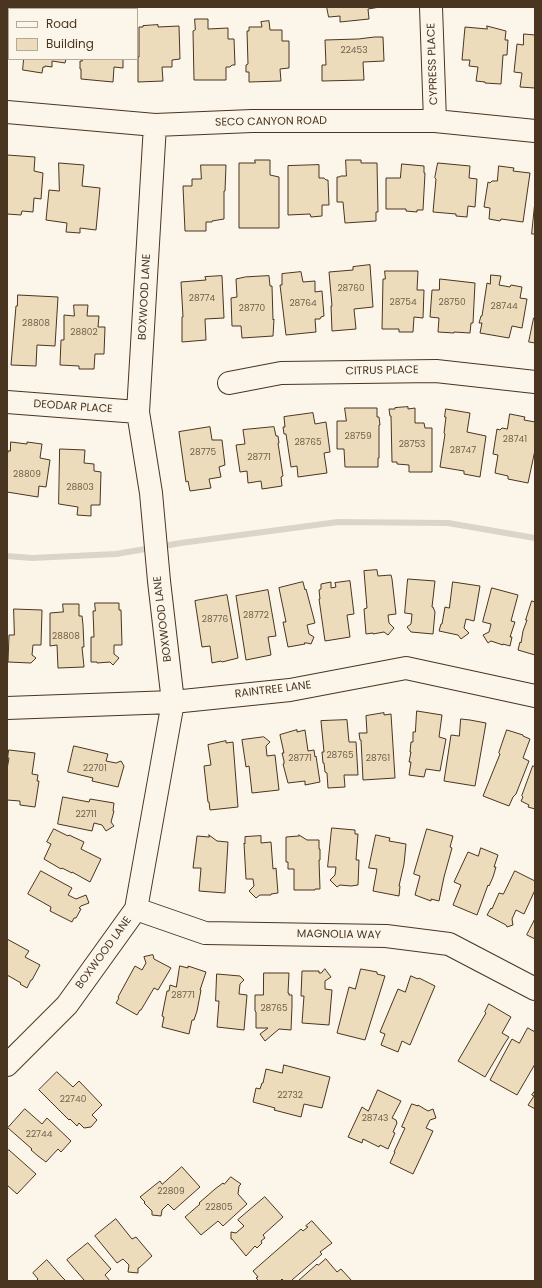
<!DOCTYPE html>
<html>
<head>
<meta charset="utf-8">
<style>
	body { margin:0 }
	#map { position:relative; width:542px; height:1288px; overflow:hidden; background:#fbf6e9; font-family:Poppins,sans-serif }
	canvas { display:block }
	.frame { position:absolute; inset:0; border:8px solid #4a3520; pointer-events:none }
	.legend { position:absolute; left:8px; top:8px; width:130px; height:52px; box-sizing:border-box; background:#fbf6e9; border:1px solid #b4a999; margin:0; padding:5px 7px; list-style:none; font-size:12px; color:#4a3520 }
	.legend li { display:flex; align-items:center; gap:8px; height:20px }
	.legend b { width:20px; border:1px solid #b4a999 }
</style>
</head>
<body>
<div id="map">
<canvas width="542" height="1288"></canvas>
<div class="frame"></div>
<ul class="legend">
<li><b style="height:5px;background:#fbf6e9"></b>Road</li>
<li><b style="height:11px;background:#ecdcbc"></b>Building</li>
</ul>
</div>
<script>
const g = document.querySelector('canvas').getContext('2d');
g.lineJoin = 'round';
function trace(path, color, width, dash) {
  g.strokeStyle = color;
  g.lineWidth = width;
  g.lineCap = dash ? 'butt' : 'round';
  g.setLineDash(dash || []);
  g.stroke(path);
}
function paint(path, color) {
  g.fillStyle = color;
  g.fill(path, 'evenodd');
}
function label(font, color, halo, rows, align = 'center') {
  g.font = font + ' Poppins,sans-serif';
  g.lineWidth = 3;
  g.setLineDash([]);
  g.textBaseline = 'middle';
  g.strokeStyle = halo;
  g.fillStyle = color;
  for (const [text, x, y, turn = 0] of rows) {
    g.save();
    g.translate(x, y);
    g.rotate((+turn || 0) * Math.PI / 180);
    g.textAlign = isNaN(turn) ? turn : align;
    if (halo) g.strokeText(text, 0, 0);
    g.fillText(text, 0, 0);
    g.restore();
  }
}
trace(new Path2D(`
	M7,556l25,2 84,-4 65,-11 157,-21 110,1 87,15`), '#dcd4c6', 6);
const building = new Path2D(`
	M7,7l10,1 -8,1v25l-2,7z
	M327,7h53l-12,2 1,10 -29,3v-6l-11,1z
	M195,19h13v10l20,-1v11h6l1,26h-3l-2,2h-4v13h-32l-1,-49 2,-1z
	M269,21l1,9h12v11h7v27l-9,1 1,12 -32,1v-10h-3v-7l2,-1 -1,-33h2v-4h13l-1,-5z
	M158,25v2l21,-1 1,33 -8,1v7h-10l1,14 -25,1v-25h1v-30h4v-1z
	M487,26l19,5 -1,9h3l-1,15h-4l-2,29 -16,-1v-1l-9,-1 2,-14 -9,-1 1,-6h-8l3,-33 22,2z
	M524,34l11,1v53l-15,-1 2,-14 -8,-1 3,-28 6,1z
	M375,37h8l1,24 -21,1 1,18 -42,1v-16h4l-1,-25 33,-1z
	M24,59h42l-1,4 -13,-2v6l-7,-1v1h-2l-1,6 -19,-3z
	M82,59h41v9l-9,-1 -1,15 -32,-3v-10h-1v-8h2z
	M7,155l28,2 -1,14 9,2 -2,26 -7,-1 -1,14 -11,-1 -1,4 -14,-1z
	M255,160h15v15l9,2v51h-40v-65h16z
	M346,160h15v3h16l1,49h-2v9l-31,2 -2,-21h-6v-25h2l2,-1h5z
	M59,163l25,2 -2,21 18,2 -4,42 -16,-2v5l-14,-1 1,-9 -21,-3 3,-30 10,1z
	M438,163l32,3 -1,12 8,1 -2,28 -7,-1 -1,11 -11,-1v-2l-23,-2 3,-33 -1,-1z
	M402,164l22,2v7h1l-2,37h-6v2l-11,-1v-2h-20v-31h14z
	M201,165h25l-1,26h-1v28l-12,2v1h-6v9h-21l-2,-45h9v-7h9z
	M319,165v13h5l2,2h2l1,25h-7v11l-11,1 -1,-3 -22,1v-49z
	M499,166l15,2 -1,3 17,2 -7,49 -22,-3 -1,2 -11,-2 1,-11 -6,-1 4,-25 2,1 2,-2h5z
	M535,201v33h-3z
	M370,265l3,42 -19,2 2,20 -24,2 -1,-25h1l-3,-34 24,-2v-3z
	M385,271h33l-1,19h7l-1,28 -9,-1 -1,15h-14v-3h-17l1,-50h2z
	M301,272l2,10 12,-1v11l7,-1 2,25 -3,1 -1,2h-5l1,13 -30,3 -6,-50h2v-11z
	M491,275l10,1 -2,9 11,2 1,-2 11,2 -2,11 7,1 -5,29 -10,-2 -3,12 -29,-5 2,-10h-3l2,-7h1l5,-33 3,1z
	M222,276l2,42 -19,1 1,21 -24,2v-25h1l-2,-35 25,-2 -1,-3z
	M269,276l1,10h2l1,34 1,-1 -1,17 -31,2 -1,-12h-9l-1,-28 6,-1 -1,-18 9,-2z
	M440,279l35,4 -2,40h-2l-1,10 -16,-1v1l-16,-1 1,-14 -9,-1 2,-27h7z
	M18,295l40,2 -3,49 -18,-1 -1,21 -25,-1 5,-59h1z
	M74,305h14l-1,11h12l-1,11h7l-1,27h-9l-1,15h-15v-3l-19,-1 1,-25h3v-25l10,1z
	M534,318h1v25l-6,-1z
	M408,407v2l7,-1v15h9l1,5h7v44h-23v-7l-12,-1v-2h-5l-1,-46h-1l-1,-7h6v-1z
	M345,408h32v9h2l1,8h-1v33h-1v9h-33l-1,-18h-7v-28h9z
	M446,409l24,4 -3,19 19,4 -6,41 -16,-3v-3l-24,-4 5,-33 -1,-1 2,-16h-1z
	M313,413l2,11 11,-2 4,30 -6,1 3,20 -29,4 -1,-11 -6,1 -5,-33h-2l-1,-7h2l-1,-10z
	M510,414l15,3 -1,3 11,2v28l-7,33 -20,-4v-3l-13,-3 3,-18 -5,-1 4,-25 3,1 2,-2 5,1z
	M210,427l2,13h10l3,25 -6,2 2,10 -12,2 2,9 -21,3 -2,-10 -2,1 -7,-50z
	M274,427l2,9h2l1,7h-1l5,33 -2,1 1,9 -20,3 -1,-8 -13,2 -1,-12 -7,1 -4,-27 9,-1 -2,-14z
	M11,442l16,2v-2l15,2 -2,14 10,2 -4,27 -7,-1 -1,11 -31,-5v-35l1,-6h2z
	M60,449l25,1 -1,13 10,1v7l7,1 -1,33h-9v11l-14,-1 1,-8 -19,-3z
	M377,570l1,6 13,-1 1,4 4,35 -8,1 1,8 5,5 -6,7 -4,-3 -11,2v-1l-7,1 -2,-25 3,-1 -3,-37z
	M408,579l27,2 -3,26h1l2,5 -2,22 -22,-2 -4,-5 4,-3 1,-10 -7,-1z
	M350,581l4,33 -7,1 3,22 -25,4 -6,-42h1l-1,-9 2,-1v-5l10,-2v6l5,-1 -1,-4z
	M303,582l2,8 1,-1 9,34 -8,2 2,9 5,3 -3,7 -4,-1h-3l1,1 -17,3 -5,-25h3l-7,-34z
	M453,582l27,4 -6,35 -8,-2 -2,9 5,5 -8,6 -3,-4 -19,-4 2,-7h1l3,-17 4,1z
	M492,588l26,7 -7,26 4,1 -5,15h2l-2,9 -7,-2v1l-12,-4 -3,2 -5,-8 6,-3 2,-8 -8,-2z
	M268,590l8,46 -8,1 3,18 -25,5 -10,-64z
	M227,595l11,63 -16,4 -1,-1 -9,2 -2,-17 -8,1 -7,-46z
	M532,601l3,1v53l-17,-5 2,-8 1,1 2,-12 4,-11h-1z
	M95,603h24v7h2l1,35h-8v9l5,4 -6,7 -3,-3 -13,1v-1h-6v-25h3l-1,-26h2z
	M63,604h16v12h3l1,9 1,22h-2l2,20 -26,1 -1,-23 -7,1v-33l12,-1h1z
	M14,609l28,1 -1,35h-8l-1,10 4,3 -5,5 -23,-1 1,-27h5z
	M417,711l25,4 -3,22 7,2 -6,32 -14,-2 -2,8 -15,-2 2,-13h-2l2,-10h-1l1,-10h2v-10h2z
	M384,713v2l7,-1 4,64 -32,2 -2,-40h-1l-1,-7h8l-1,-17z
	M461,719l9,1 16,3 -11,63 -31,-5 7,-46 8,1z
	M347,720l2,22h7l2,33h-14l1,12 -17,1 -1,-15 -2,-1 -1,-9h-1l-1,-11h2l-3,-31z
	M297,730v2l8,-2 3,21 6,-1 1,7 1,-1 4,26 -15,3v-4l-17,2 -5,-19h1v-3l-2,-8h2l-4,-18z
	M507,730l16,5v1l7,3 -7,19 6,3 -13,33 -3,3 -4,9 -26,-10 17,-42 -1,-1z
	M264,737l6,5 -4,4 1,10 8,-1 4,35 -27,3 -3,-27 -3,1 -4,-27z
	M226,741v2l7,-1 5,65 -28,3 -1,-8h-1l-4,-36 7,-1 -3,-20z
	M74,746l34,8 -2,7 10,2 5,-2 3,5 -6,21 -26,-6 1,-3 -25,-6z
	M9,750l26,3 -3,21 6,1 -1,6h2l-4,26 -15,-2v-4l-13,-1v-31l2,-11h-1z
	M533,766l2,1v42l-7,-2 1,-2 -8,-4 2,-4 -1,-1z
	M63,797l26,5 1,-3 24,4 -1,8h1l-3,11 3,4 -8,5 -4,-6 -8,-2 -2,8 -34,-7z
	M332,828l23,2v4h3l-2,26h3l-1,25 -7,1 -11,-1 -3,2 -7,-7 5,-5 1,-8h-8z
	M54,829l14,7 1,-1 15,7 -3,7 20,10 -11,23 -18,-10v1l-10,-5 -1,1 -17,-10 7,-15 -4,-2z
	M427,829l26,7 -3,11 2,1 -8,29 -5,24 -8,-2v2l-16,-6 5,-19 -6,-2z
	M209,835l8,6 11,1 -3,51 -26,-2 2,-23h-8l4,-32 12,1z
	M299,835l8,5h12v9h1v11h-1l1,29h-5v1h-21v-21h-6v-7h-2v-25l13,-1z
	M376,835l14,3 -1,3 17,3 -2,20 -5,22h1l-1,10 -26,-5 4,-22 -8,-1z
	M261,836v7l10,-1 2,27 3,-1 2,25 -7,1v1h-11l-4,3 -7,-7 5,-5 -1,-7h-7l-2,-36 1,1v-7z
	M481,848l17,7 -4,12h2l-3,10 -4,9 -1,-1 -11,30 -24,-10 8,-20 -7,-3 14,-30 10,4z
	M41,871l31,17 -4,7 8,4 10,-4 3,8 -8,3 -2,2 2,1 -5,9h-2l-2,4 -22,-11 1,-4 -23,-13z
	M515,871l20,10v9l-11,24 -8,-4 -4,9 1,6 -6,2 -1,-2 -19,-10 4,-7 1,1 7,-16 4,1z
	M535,919v22v-2l-8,-4z
	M7,939l22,12 -4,6 15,8 -8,15h-1l-4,8 -7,-4 1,-1 -14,-8z
	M153,955l1,4 17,9 -13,22 -4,-2 -13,22h-1l-3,5 -21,-12 3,-5 -1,-1 17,-31 7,4 4,-7 -2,-6z
	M180,966l8,2v-2l18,6 -6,18h1l-4,21 -3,9h-2l-3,14 -27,-7 2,-10 -2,-1 5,-25h2l1,-6 6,2z
	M325,969l6,8 -6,4v8l7,1 -3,35 -27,-2 2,-27h-3l1,-25h17v2h2z
	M361,969l16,3v2l8,2 -20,64 -28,-7 12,-46 6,2z
	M264,973h25l-1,20h1v2h3v11l-1,24 -12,-1 -14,12 -5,-7 8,-6h-12v-16l-1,-1v-16h8z
	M217,974l23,2 4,4 -4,4 -1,10 8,1 -3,35 -27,-3 2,-26h-3z
	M411,976l7,3 1,-1 16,8 -25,59 -8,-4 -4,11 -17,-7 4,-11 -5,-2 18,-43 7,3z
	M489,1004l22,13 -9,16 7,4 -4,6 -20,34 -27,-16 28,-48 -1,-1z
	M528,1028l7,4v32l-18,31 -27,-15 22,-41 7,4z
	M284,1065l46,12 -8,31 -18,-4 -3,13 -27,-7 1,-2 -22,-6 3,-14 4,1 2,-6h1l3,-14 16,4z
	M57,1072l16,15 6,-6 23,24 -10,10 5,5 -6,7 -7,1 -5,-5 -2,3 -7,-7 -1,1 -30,-30z
	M378,1090l23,11 -9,17 4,2 1,3 -4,9 2,1 -7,16 -8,-4 -1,2 -16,-8 -1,4 -14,-6 14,-30 6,4z
	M535,1091v18l-7,-4 6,-9 -2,-1z
	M412,1104l6,2v-1l10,6 5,-2 3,9 -6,2 -4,8 7,3 -20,43 -23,-11 5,-11h-1l11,-24 -3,-1z
	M25,1109l17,15 5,-6 24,23 -10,11 -3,-3 -12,13 -8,-6 -7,-6 1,-1 -24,-21z
	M9,1150l27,24 -19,20 -10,-9v-33z
	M182,1167l18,20 -26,23 -6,-6 -6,6 -1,6 -9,-1v-4l-8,-8 1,-1 -5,-5 20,-16 2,3z
	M231,1177l10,7 -2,2 -1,8 9,10 -24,22 -5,-5 -17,14 -16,-18 15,-13 -1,-1 16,-14 8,-6 1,1z
	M265,1197l18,20 -20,18 2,3 -4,3 1,2 -5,5 -2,-2 -9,10 -14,-17h-1v-7l5,1 8,-7 -6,-6z
	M116,1219l16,20 4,-2 16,19 -13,12h-1v5l-10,-1 1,-7 -6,-6 -6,4 -22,-27z
	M312,1221l20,22 -12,9 2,2 -30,26v1h-8l-2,-2 -2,2h-21l-3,-3 2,-1 -5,-6 48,-42 2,2 5,-4 -2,-1z
	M88,1243l23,26 -6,6 5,6h-26v-1l-17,-20z
	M326,1259l11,13 4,-3 11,12h-54l19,-17 1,1z
	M47,1260l15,17 4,4h-30l2,-2 -5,-6z`);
paint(building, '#ecdcbc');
trace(building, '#4a3520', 1);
const minor = new Path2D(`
	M431,7l4,114
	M7,112l148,13 97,-4h183l100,10
	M229,383l52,-10 155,-2 99,11
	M7,402l131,10
	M7,708l166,-6 117,-12 116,-22 129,28
	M136,909l69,24 181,3 63,8 86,45
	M7,1065l60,-60 69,-96 37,-207 -14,-121 -8,-88 -13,-81 17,-287`);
trace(minor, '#4a3520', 24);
trace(minor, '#fbf6e9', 22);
label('9px', '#725f47', null, [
	["22453",354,51],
	["28760",351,289],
	["28774",202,299],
	["28754",403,303],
	["28750",452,303],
	["28764",303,304],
	["28744",504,307],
	["28770",252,309],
	["28808",36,324],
	["28802",84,333],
	["28759",358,437],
	["28741",515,440],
	["28765",308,443],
	["28753",412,445],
	["28747",463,451],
	["28775",203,453],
	["28771",259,458],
	["28809",27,475],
	["28803",80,488],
	["28772",256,616],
	["28776",215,620],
	["28808",66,637],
	["28765",340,756],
	["28771",300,759],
	["28761",378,759],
	["22701",95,769],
	["22711",86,815],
	["28771",183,996],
	["28765",274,1009],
	["22732",290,1096],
	["22740",73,1100],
	["28743",375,1119],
	["22744",39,1135],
	["22809",171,1192],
	["22805",219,1208]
]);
label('11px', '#4a3520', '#fbf6e9', [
	["CYPRESS PLACE",433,64,-92],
	["SECO CANYON ROAD",271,122,-1],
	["BOXWOOD LANE",145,297,-87],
	["CITRUS PLACE",382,371,-1],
	["DEODAR PLACE",73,407,4],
	["BOXWOOD LANE",163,619,-97],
	["RAINTREE LANE",273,690,-7],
	["MAGNOLIA WAY",339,935,1],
	["BOXWOOD LANE",104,953,-54]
]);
</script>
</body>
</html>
